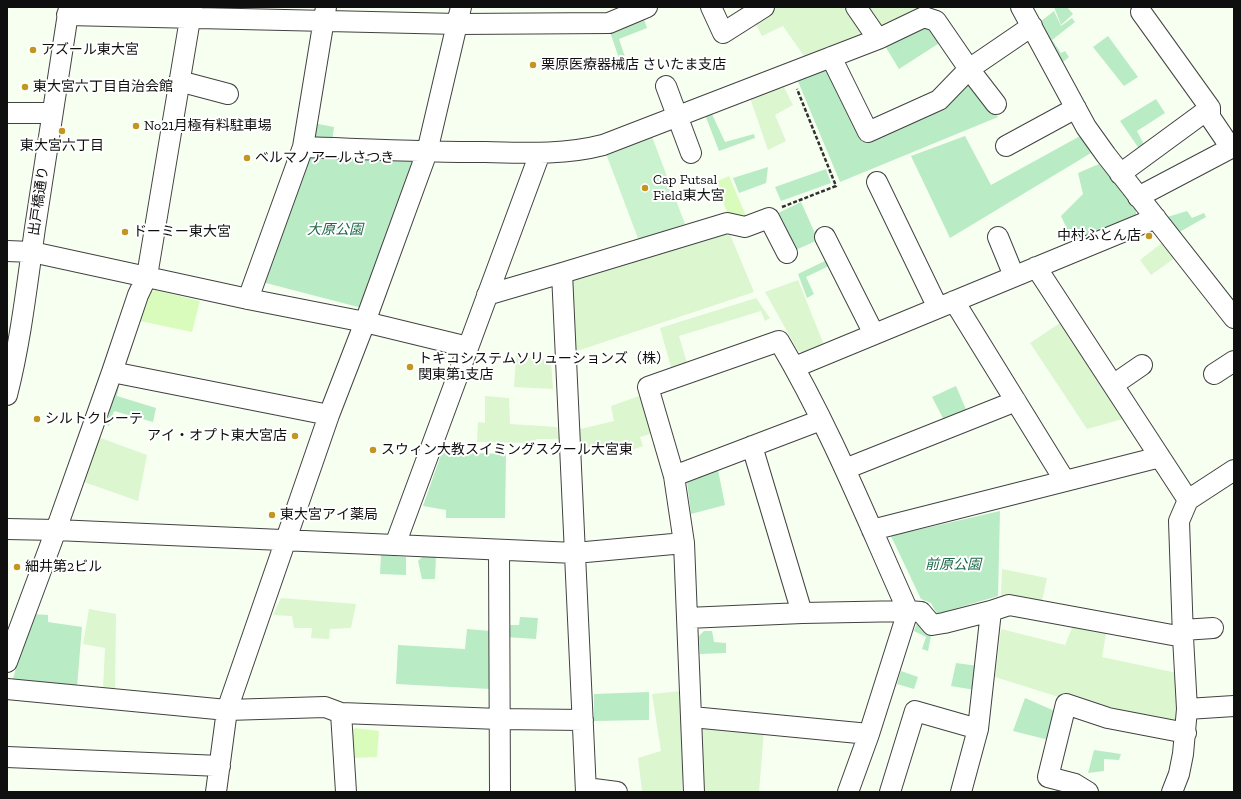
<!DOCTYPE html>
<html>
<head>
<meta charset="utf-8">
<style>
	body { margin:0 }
	#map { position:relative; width:1241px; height:799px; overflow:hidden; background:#f7fff1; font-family:"Zilla Slab",serif }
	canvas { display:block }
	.frame { position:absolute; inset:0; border:8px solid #0f0f0f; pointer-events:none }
</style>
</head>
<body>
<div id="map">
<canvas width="1241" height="799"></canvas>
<div class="frame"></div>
</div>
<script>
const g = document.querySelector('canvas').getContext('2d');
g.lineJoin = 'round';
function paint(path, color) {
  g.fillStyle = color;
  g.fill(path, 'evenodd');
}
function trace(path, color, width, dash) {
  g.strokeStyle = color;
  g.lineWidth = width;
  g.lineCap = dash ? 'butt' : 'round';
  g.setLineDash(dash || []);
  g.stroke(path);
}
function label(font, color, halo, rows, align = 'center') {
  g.font = font + ' "Zilla Slab","Noto Sans JP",serif';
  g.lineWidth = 4;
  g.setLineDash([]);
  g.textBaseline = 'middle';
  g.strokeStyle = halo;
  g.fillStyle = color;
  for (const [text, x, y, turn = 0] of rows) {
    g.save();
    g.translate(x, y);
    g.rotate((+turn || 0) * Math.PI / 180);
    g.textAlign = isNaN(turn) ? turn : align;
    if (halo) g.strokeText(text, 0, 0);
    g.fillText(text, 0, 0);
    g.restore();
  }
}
paint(new Path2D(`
	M774,7h72l17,28 -57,24 -23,-33 -21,10 -8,-15z
	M862,7h55l2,4 -41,18z
	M784,87l9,18 -18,10 11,26 -18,9 -18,-52z
	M729,232l25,60 -180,60 -5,-73z
	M1163,242l12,16 -24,17 -11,-15z
	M798,280l26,65 -19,8 -7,-2 -33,-59z
	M756,298l14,20 -5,3 -4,-10 -82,25 8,27 -16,4 -11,-39z
	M1060,323l63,96 -36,10 -57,-86z
	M516,356l35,4 2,29 -39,-2z
	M485,396l24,2 1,26 47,3 2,12h-23l-2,4 -57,-1 1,-20 7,1z
	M639,396l14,37 -13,4 3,9 -18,6 -4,-10 -40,14 -5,-26 38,-9 -3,-15z
	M98,437l49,18 -9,46 -57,-20z
	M1002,569l45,9 -6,28 -40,-10z
	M281,598l75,6 -5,24 -21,1 -1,10 -18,-1 1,-10h-18l-2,-12 -19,-1z
	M89,609l27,5 -1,76 -12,-1 2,-41 -22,-4z
	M1074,623l33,5 -5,29 75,16 -1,56 -114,-31 -67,-21 6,-48 64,16z
	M681,691l3,60 -2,41 -40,-1 -4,-33 23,-7 -9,-57z
	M706,725l58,6 -5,61h-57l-4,-3 4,-60z`), '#dcf6d0');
paint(new Path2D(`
	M1054,7h13l6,7 -12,11z
	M1054,11l7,15 11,-8 3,4 -23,18 9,13 4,-2 4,6 -12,10 -21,-42z
	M644,19l3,9 -28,11 8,24 -6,1 -11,-32z
	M923,25l8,2 10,15 -42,27 -14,-23z
	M1108,36l30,41 -14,9 -31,-39z
	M828,68l40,74 79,-39 25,-23 26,37 -158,65 -43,-103z
	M1156,99l9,14 -28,18 10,19 -5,3 -22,-32z
	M710,110l15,32 29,-8 1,4 -36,13 -15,-39z
	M313,123l21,4 -2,15 -18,1z
	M1082,135l9,18 -141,85 -39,-82 54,-20 26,49z
	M308,154l107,3 -53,151 -100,-26z
	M1099,164l37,44v9l-51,25 -8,-12 -8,3 -8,-17 22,-22 -5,-21z
	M768,167l-2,16 -27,10 -6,-15z
	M826,169l5,14 -50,18 -6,-14z
	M801,202l17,38 -27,12 -17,-37z
	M1187,211l5,7 12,-5 2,4 -30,17 -12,-16z
	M829,259l2,6 -25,12 8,17 -7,4 -9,-24z
	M119,386l-2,10 39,12 -3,14 -39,-11 -5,15 -7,-4 14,-35z
	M956,386l12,28 -22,10 -14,-27z
	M442,452l64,2 -1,64h-59v-8l-23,-4z
	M718,470l7,35 -34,9 -4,-32z
	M1000,511l-2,85 -61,18 -6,-11 -10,-4 -30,-63z
	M381,555l25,2v18l-26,-1z
	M423,556h13l-1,23h-13l-4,-18z
	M32,614l16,1v7l34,5 -5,60 -65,-5z
	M520,617l18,1 -2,21 -31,-2 1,-12h13z
	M918,620l14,11 -4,20 -6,-2 4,-12 -12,-6z
	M467,629l24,2 -1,58 -94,-5 2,-39 67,4z
	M704,631h8l2,11 12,1v10l-26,1 -1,-18z
	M956,663l22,3 -3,24 -24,-4z
	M901,671l17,6 -4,12 -17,-5z
	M649,692v28l-55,1v-27z
	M1025,698l32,14 -8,28 -36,-9z
	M1094,750l27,4 -2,6 -15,-1v12l-16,2z`), '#b9ebc5');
paint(new Path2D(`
	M729,176l18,42 -18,-1 -14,-35z
	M155,290l45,11 -8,31 -52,-11 8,-27z
	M355,728l24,3 -2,26 -25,1 -2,-26z`), '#d9fcbc');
paint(new Path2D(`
	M651,134l34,90 -46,17 -34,-90z`), '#cbf2cf');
const minor = new Path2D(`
	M711,7l12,26 41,-26
	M856,7l22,32
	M1021,7l65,120 20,28 128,163
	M67,15l391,9 151,-1 38,-16
	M831,57l37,75 71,-32 30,-31 27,35
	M179,81l49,13
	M666,86l25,67
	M7,113h45
	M1006,146l70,-38
	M303,147c61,2 122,5 182,5 39,1 80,3 118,-7l275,-106 46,-22 12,4 33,48 63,-43
	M1120,174l90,-66
	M877,182l61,126
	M1138,197l93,-49 -21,-31v-9l-69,-96
	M825,237l49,97
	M998,237l16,39
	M7,251l25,1 216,47 117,23 103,25
	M1036,267l152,233
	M562,273l24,519
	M487,295l75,-22 165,-50 18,4 24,-9 18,35
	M248,299l55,-152 23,-140
	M954,301l111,180
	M795,367l361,-149
	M112,372l217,43
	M1214,374l20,-13
	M1113,385l29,-20
	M7,395c14,-55 20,-111 28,-167 11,-73 22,-147 34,-221
	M752,446l50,167
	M845,469l171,-68
	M674,476l147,-56
	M7,529l49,1 519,23 109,-10
	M872,530l288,-73
	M395,545l145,-392
	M499,550l1,242
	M687,618l115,-5 106,-2 13,1 11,13 12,-2 47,-12
	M1183,630l30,-2
	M7,662l49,-132 56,-158 26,-77 9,-19 45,-269
	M7,689l220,21 98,-3 16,6 158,6 84,1
	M1187,709l47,-3
	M341,713l5,79
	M692,717l177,17
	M7,757l213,9
	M586,788l31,4
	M216,792l11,-82 102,-295 36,-93 62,-170 34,-145
	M694,792l-10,-249 -10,-67 -26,-89 131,-46c51,86 88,179 129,270l-39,123 -21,58
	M890,792l25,-81 63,18
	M961,792l17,-63 13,-118 18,-6 174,32
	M1088,792l-13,-8 -27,-7 18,-73 42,14 78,15
	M1172,792l7,-18 4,-20 4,-45 -4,-72 -4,-116 9,-21 46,-30`);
trace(minor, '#424242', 22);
trace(new Path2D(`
	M782,207l54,-21 -39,-97`), '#313131', 2.5, [4, 2]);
trace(minor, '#fff', 20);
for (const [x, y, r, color] of [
	[33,50,4,"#c39622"],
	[533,65,4,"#c39622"],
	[25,87,4,"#c39622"],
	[136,126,4,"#c39622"],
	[62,131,4,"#c39622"],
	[247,158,4,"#c39622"],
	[645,188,4,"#c39622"],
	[125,232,4,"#c39622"],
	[1149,236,4,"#c39622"],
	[410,367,4,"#c39622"],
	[37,419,4,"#c39622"],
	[295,436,4,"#c39622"],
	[373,450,4,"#c39622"],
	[272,515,4,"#c39622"],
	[17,567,4,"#c39622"]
]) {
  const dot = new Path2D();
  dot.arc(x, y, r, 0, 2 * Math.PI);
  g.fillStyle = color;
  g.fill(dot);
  trace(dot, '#fff', 1.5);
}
label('14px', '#0f0f0f', '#fff', [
	["アズール東大宮",41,50],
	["栗原医療器械店 さいたま支店",541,65],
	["東大宮六丁目自治会館",33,87],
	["No21月極有料駐車場",144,126],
	["東大宮六丁目",62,146,"center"],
	["ベルマノアールさつき",255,158],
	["Cap Futsal",653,180],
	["Field東大宮",653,196],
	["ドーミー東大宮",133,232],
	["中村ふとん店",1141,236,"right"],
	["トキコシステムソリューションズ（株）",418,359],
	["関東第1支店",418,375],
	["シルトクレーテ",45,419],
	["アイ・オプト東大宮店",287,436,"right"],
	["スウィン大教スイミングスクール大宮東",381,450],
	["東大宮アイ薬局",280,515],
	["細井第2ビル",25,567]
], 'left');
label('14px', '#0f0f0f', '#fff', [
	["出戸橋通り",39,201,-82]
]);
label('italic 14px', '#1d6947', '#fff', [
	["大原公園",335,230],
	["前原公園",953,565]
]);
</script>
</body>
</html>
